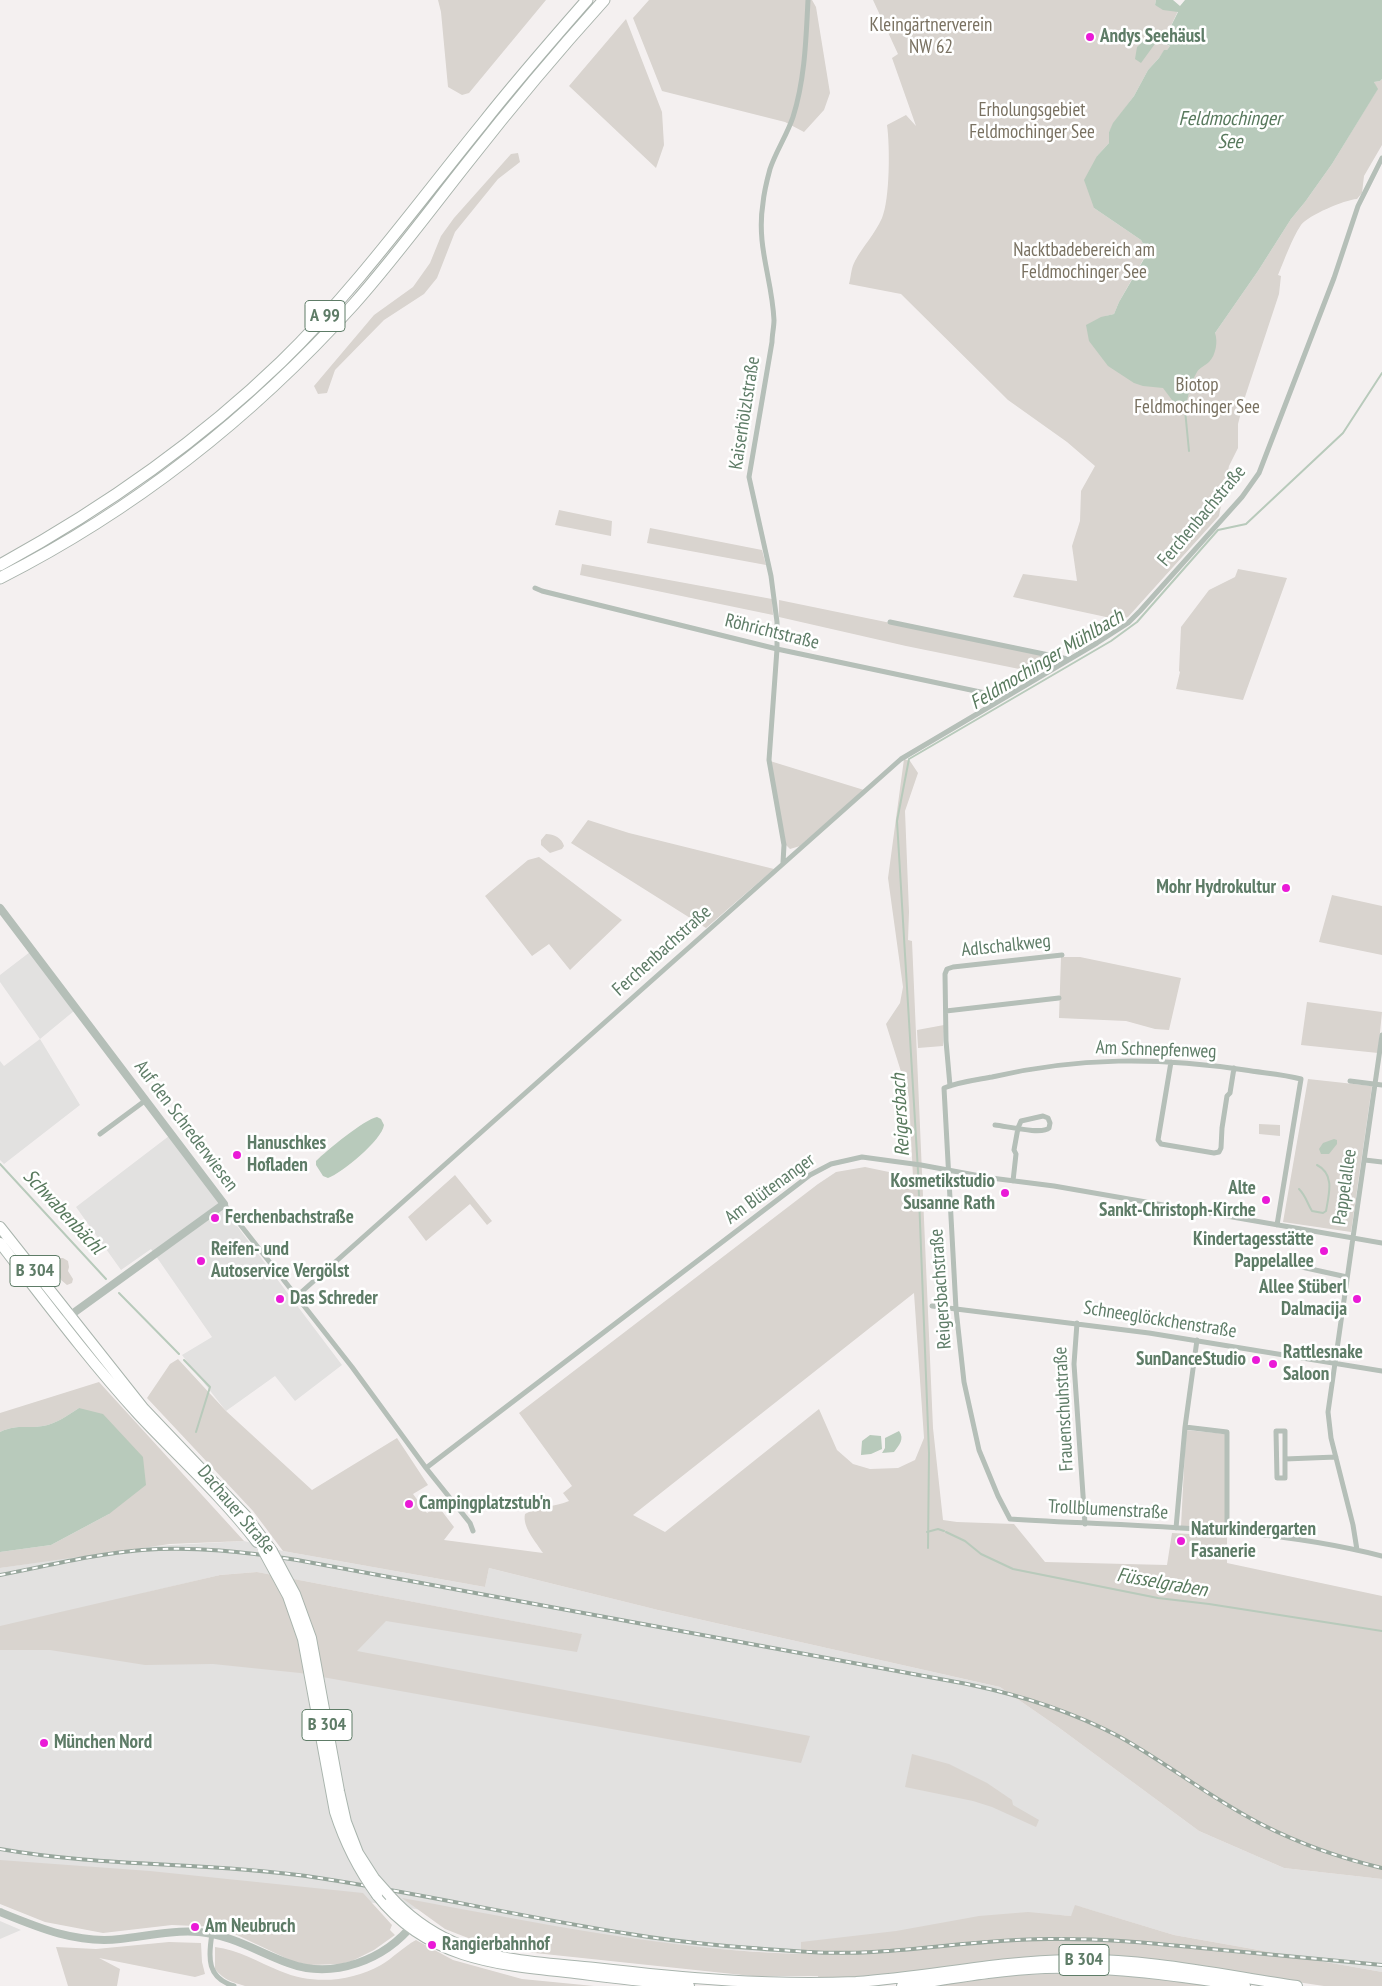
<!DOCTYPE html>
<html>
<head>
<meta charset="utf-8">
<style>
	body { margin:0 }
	canvas { display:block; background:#f4f0f0 }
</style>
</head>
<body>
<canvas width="1382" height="1986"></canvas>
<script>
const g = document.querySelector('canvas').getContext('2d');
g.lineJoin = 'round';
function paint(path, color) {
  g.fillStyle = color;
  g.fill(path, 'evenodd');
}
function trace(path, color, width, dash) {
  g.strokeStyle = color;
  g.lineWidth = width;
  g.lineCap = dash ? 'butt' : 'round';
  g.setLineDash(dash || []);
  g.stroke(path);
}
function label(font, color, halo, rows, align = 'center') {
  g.font = font + ' "PT Sans Narrow",sans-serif';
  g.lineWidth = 5;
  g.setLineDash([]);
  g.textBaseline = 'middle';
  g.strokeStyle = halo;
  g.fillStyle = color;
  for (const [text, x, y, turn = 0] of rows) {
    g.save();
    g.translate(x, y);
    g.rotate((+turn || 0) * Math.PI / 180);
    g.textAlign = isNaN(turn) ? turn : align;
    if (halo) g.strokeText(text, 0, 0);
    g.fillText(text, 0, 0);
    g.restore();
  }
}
paint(new Path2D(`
	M30,952l44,59 -34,28 40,66 -76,59 -4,-4v-99l4,5 36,-27 -40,-57v-7z
	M169,1136l173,229 -47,36 -20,-25 -49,35 -44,-56 30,-18 -61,-88 -30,21 -45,-63z
	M156,1537l-4,9 92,-5 39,10 202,36 4,-19 169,42 342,77 58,40 141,104 85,37 98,11v93l-208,-37 -93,-28 -10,9 -24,-2 -247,40 -132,-8 -335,-49 -333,-31v-298l59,-9zM257,1572l324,62h1l-4,11 -199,-33 -23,38 -233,-52 97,-23z
	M0,1921l21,9 -21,9z`), '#e2e1e0');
paint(new Path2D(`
	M438,0h108l-77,93 -7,2 -14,-8 -7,-75z
	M649,0h163l4,7 14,86 -6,17 -20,22 -19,-10 -123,-31 -29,-73z
	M873,0h283l-1,5 23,6 -12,25 -6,3 -7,-6 4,8 13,5 -3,4 -3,1 -5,7 -11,12 -14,26 -20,27 -5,9v11l-12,13 -3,52 47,32 7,11 -29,51 -5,12 -8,2 109,17 43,-62 33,-52 14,-17 27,-38 45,-74 -3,-8 6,-1 2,-2v66l-18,31 -2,17 -5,6c-13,1 -48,16 -56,26 -10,15 -16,34 -23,50l3,1 -2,18 -35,106 -6,24v24l-9,18 -10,50 -91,101 -8,3 -107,-23 10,-23 54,7 -5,-35 8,-25 1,-30 14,-25 -28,-24 -59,-42 -107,-106 -52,-10c2,-7 2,-16 6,-23 8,-15 20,-27 27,-43 8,-19 8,-72 5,-93l19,-10 10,11 -24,-68 6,-4z
	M626,19l36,93 2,33 -8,23 -87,-82z
	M518,153l2,9 -22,17 -43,53 -18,46 -13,16 -40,26 -49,50 -8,23 -9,1 -4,-8 60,-71 39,-28 17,-24 11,-27 13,-18 57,-64z
	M559,510l53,11 -1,15 -56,-11z
	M650,528l112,22 4,15 -119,-22z
	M582,564l190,35 1,16 -193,-40z
	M1238,569l49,9 -44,122 -67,-11 4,-17 -1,-1 2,-44 28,-37 26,-13z
	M779,600l277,57 3,5 -20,11 -133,-27 -127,-29z
	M904,759l6,2 8,12 -13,38 4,101 -1,28 4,1 21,487 10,92 14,2 57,2 31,38 122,3 5,-32 55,3v27l155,33v283l-98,-11 -85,-37 -141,-104 -58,-40 -342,-77 -169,-42 -4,19 -202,-36 -30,-40 -106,-113 23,-34 8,-5 48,52 86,79 85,-52 31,47 -15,9 14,19 11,-7 16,21 -10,13 99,13c-7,-11 -21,-26 -18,-39 13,-8 30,-7 44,-13l-6,-8 9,-7 -53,-73 299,-229 18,-12 29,-5 48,10 -4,-80 -23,-73 14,-21 3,-16 -15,-109zM914,1293l10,145 -9,22 -17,8 -28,1 -17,-5 -16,-14 -18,-41 -154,123 -32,-17z
	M770,761l94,29 -64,56 -10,3 -4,-4z
	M588,820l41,13 145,36 -68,59 -135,-85z
	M546,834c8,0 16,4 18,12l-2,3 -12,4 -9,-8v-5z
	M539,857l83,63 -52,50 -21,-26 -17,12 -47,-60 43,-36z
	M1332,895l50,11v49l-63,-13z
	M1061,957h19l101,21 -12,52 -14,-1 -29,-8 -67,-3z
	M1307,1002l75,10 -4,41 -77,-8z
	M944,1025l-1,21 -25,2 -1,-18z
	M1308,1079l64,7 -21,146 -68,-10z
	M1259,1124l21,1v11l-21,-2z
	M455,1175l37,46 -5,4 -17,-21 -44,37 -18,-24z
	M52,1258h11l5,3 1,6 -1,4 5,8 -1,4 -5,2 -6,-5z
	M99,1382l145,159 -74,3 -170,24v-16l51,-7 58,-31 -30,-106c-11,7 -23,16 -36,18 -17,3 -25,-2 -43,6v-19z
	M1186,1430l40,4 -1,94 -44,-2z
	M257,1572l325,62 -5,18 -191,-31 -29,30 453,85 -9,27 -501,-90 -87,-9 -68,1 -95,-15h-50v-24l220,-51z
	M912,1754l37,10 38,19 25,17 1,5 26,15 -3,7 -44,-20 -19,-6 -68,-14z
	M0,1860l150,11 213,22 29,32 -2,5 5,5 -21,15 -22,11 -12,3 -31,1 -17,-4 -72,-34 -48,-2 -69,8 -58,-11 -45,-18z
	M402,1898c132,24 264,52 399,56v-12l95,-11 83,-15 49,-4 43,4 4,-11 99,30 208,37v14h-58l-190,-28 -315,23 -1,-5h-66l-217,-23 -49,-8 -41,-16z
	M416,1940l37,20 69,19 72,7h-349c-13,-4 -21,-6 -30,-17v-22c24,3 43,15 65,24 33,14 70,11 101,-6 12,-7 22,-18 35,-25z
	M169,1942l32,1 1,19 3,12 -10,3 -96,-19 21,11 -3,17h-49l-12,-39 40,2z
	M1103,1972l115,14h-289l88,-11z`), '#d9d4cf');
paint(new Path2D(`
	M1156,0h17l7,6 5,-6h197v79l-2,2 -6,1 4,7 -46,75 -27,38 -14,17 -33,52 -43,62c3,8 1,22 -6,29 -4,4 -9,5 -12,10 -7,12 -9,25 -12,38h-2l-5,-5 -3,-1 -12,-16 -20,-2 -9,-3 -26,-17 -19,-25 -3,-16 15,-8 13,-3 5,-12 29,-50 -7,-12 -47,-32 -10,-28 13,-24 12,-13v-11l4,-9 21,-27 14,-26 11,-12 5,-8h3l3,-4 -5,-3 -8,-2 -16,22 -6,-4 2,-12 13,-13 3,-1 7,6 6,-3 12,-24 -15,-2 -8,-5z
	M377,1117l4,2 3,6c-2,15 -42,48 -56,53l-5,-2 -7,-11v-4c10,-10 49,-42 61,-44z
	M1334,1139l3,1v4l-8,10h-8l-2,-5 4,-6z
	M79,1408l24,6 40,43 3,28 -37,29 -58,31 -51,7v-120c18,-8 26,-3 43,-6 13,-2 25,-11 36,-18z
	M899,1431c6,8 0,14 -5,21l-12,1 3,-5v-10z
	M870,1435l11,1 1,13 -11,5 -10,1 1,-14z`), '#b8cabb');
trace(new Path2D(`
	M1185,410l4,41
	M0,1164l106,115
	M1299,1189c7,7 8,14 13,22l11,2 3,-2c3,-17 9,-37 -9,-46
	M119,1293l60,61
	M184,1360l26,27 -14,45
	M927,1532l11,-3 6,2
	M946,1532l19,9 16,13 32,15 145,29 51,6 173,27
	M928,1548l1,-95 -11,-282 -21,-350 12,-62 202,-118 26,-19 81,-92 28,-6 97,-91 39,-60`), '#b8cabb', 2);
const primary = new Path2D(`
	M0,1227l144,182 102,107 26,35
	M0,1243c45,58 89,117 138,171 40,43 83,81 119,128
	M377,1895c51,65 122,70 198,78 38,5 76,9 114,13
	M390,1896c17,19 39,35 63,46 43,20 96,21 142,26 87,10 174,18 261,14 72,-5 142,-21 214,-22 76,-2 152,15 227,26
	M902,1986c47,-7 95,-16 143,-18 67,-2 134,8 200,18`);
const motorway = new Path2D(`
	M0,565c102,-56 197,-122 281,-203 75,-73 136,-158 202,-239 33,-42 69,-83 104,-123
	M0,578c134,-68 253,-162 354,-274 40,-45 76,-94 114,-142 43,-55 89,-110 136,-162`);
trace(primary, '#a9b4ad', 12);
trace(motorway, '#a9b3ac', 13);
trace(new Path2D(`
	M535,588l7,3 235,58 227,48
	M890,622l178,37
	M783,863l1,-18 -15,-85 8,-111v-27l-6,-46 -22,-99 23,-135c0,-7 2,-15 2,-22 -2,-42 -18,-74 -11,-117 1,-11 4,-23 7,-34 6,-18 17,-34 23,-52 12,-38 13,-78 15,-117
	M946,1011l113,-13
	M1171,1062l-13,78 3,4 53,9 5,-1 2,-4 1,-20 5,-32 3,-3 4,-25
	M1350,1081l32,4
	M950,1086l-4,-45 -1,-67 2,-5 6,-2 109,-12
	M995,1125c11,1 47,10 54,3l1,-5 -2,-5 -5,-2 -22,5 -3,7 -4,22 2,4 -3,27
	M100,1134l46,-34
	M1365,1160l17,2
	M224,1204l128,163 74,101 44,55 3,8
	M1277,1225l24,-146c-18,-5 -38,-6 -56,-9 -86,-13 -168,-13 -253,7 -16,3 -33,5 -48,11l12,221 8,73 15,68 19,46 12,23c124,8 251,6 372,37
	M1297,1266l50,11
	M297,1296l604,-537 196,-116 31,-20 12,-12 102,-114 17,-24 75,-195 24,-72 24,-48
	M932,1306l217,27 233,38
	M1077,1323l-3,41 11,160
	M1185,1427l12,-87
	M1276,1431h9v47h-8z
	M1285,1459l51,-2
	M426,1468l384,-293 21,-11 31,-7 59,8 70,13 63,8 328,57
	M1176,1528l9,-101 42,5v99
	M1357,1550l-4,-25 -22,-87 -3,-26 54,-377
	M212,1934c-4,24 -5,44 22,52`), '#b5bfb8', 5);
trace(new Path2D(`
	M0,908l224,296 -163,118
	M0,1912c39,16 77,32 120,27 27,-3 52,-9 79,-7 33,3 59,20 89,31 45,17 97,-3 126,-40`), '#b5bfb8', 8);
trace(primary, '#fff', 10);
trace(motorway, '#fff', 11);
const rail = new Path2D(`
	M0,1575c47,-9 94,-21 142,-25 53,-4 103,2 155,10l670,124c53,11 104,27 153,53 48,27 92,62 141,87 39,20 79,34 121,44
	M0,1849c101,18 204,13 306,27 109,16 215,41 324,58 59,10 120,14 180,18 80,5 158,-13 238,-13 51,-1 102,4 153,9 60,6 121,11 181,17`);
trace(rail, '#97a69c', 4);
trace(rail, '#fff', 2, [5.5]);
const primaryBridge = new Path2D(`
	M263,1550l25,46 15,43 32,173c10,31 23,57 42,83
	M272,1551l23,43 16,44 28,153 7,31 12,31 16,25 16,18`);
trace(primaryBridge, '#a9b4ad', 12, []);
trace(primaryBridge, '#fff', 10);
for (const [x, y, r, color] of [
	[1090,37,5,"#ea1ad7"],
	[1286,888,5,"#ea1ad7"],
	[237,1155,5,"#ea1ad7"],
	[1005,1193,5,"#ea1ad7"],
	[1266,1200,5,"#ea1ad7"],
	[215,1218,5,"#ea1ad7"],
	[1324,1251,5,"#ea1ad7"],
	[201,1261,5,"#ea1ad7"],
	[280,1299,5,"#ea1ad7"],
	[1357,1299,5,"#ea1ad7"],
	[1256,1360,5,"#ea1ad7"],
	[1273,1364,5,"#ea1ad7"],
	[409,1504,5,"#ea1ad7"],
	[1181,1541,5,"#ea1ad7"],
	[44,1743,5,"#ea1ad7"],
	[195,1927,5,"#ea1ad7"],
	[432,1945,5,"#ea1ad7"]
]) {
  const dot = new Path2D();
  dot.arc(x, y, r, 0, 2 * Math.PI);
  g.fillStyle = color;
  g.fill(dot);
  trace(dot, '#fff', 2);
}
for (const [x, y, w] of [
	[325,316,40],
	[35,1271,50],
	[327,1725,50],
	[1084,1960,50]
]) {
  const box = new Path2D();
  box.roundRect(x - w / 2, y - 15.5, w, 31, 4);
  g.fillStyle = '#fff';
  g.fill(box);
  trace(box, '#5e7c67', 1);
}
label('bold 18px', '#5e7c67', null, [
	["A 99",325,316],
	["B 304",35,1271],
	["B 304",327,1725],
	["B 304",1084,1960]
]);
label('19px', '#797161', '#fff', [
	["Kleingärtnerverein",931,26],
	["NW 62",931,48],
	["Erholungsgebiet",1032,111],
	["Feldmochinger See",1032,133],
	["Nacktbadebereich am",1084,251],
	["Feldmochinger See",1084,273],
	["Biotop",1197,386],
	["Feldmochinger See",1197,408]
]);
label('bold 19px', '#5e7c67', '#fff', [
	["Andys Seehäusl",1100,37],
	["Mohr Hydrokultur",1276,888,"right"],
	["Hanuschkes",247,1144],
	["Hofladen",247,1166],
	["Kosmetikstudio",995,1182,"right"],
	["Susanne Rath",995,1204,"right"],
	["Alte",1256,1189,"right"],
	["Sankt-Christoph-Kirche",1256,1211,"right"],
	["Ferchenbachstraße",225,1218],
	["Kindertagesstätte",1314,1240,"right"],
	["Pappelallee",1314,1262,"right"],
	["Reifen- und",211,1250],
	["Autoservice Vergölst",211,1272],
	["Allee Stüberl",1347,1288,"right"],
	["Dalmacija",1347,1310,"right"],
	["Das Schreder",290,1299],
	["Rattlesnake",1283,1353],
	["Saloon",1283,1375],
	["SunDanceStudio",1246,1360,"right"],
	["Campingplatzstub'n",419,1504],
	["Naturkindergarten",1191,1530],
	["Fasanerie",1191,1552],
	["München Nord",54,1743],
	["Am Neubruch",205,1927],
	["Rangierbahnhof",442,1945]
], 'left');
label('19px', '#5e7c67', '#fff', [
	["Kaiserhölzlstraße",745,413,-81],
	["Ferchenbachstraße",1202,516,-50],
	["Röhrichtstraße",772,632,14],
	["Adlschalkweg",1006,946,-6],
	["Ferchenbachstraße",662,951,-42],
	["Am Schnepfenweg",1156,1050,2],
	["Auf den Schrederwiesen",186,1126,53],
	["Pappelallee",1345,1187,-82],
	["Am Blütenanger",770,1189,-36],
	["Reigersbachstraße",941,1289,-94],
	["Schneeglöckchenstraße",1160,1320,9],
	["Frauenschuhstraße",1064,1409,-93],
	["Dachauer Straße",236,1510,50],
	["Trollblumenstraße",1108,1510,3]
]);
label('italic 20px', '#58795d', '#fff', [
	["Feldmochinger",1230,119],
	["See",1230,142],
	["Feldmochinger Mühlbach",1047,660,-31],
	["Reigersbach",901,1115,-93],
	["Schwabenbächl",63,1212,47],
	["Füsselgraben",1162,1583,10]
]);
</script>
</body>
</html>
